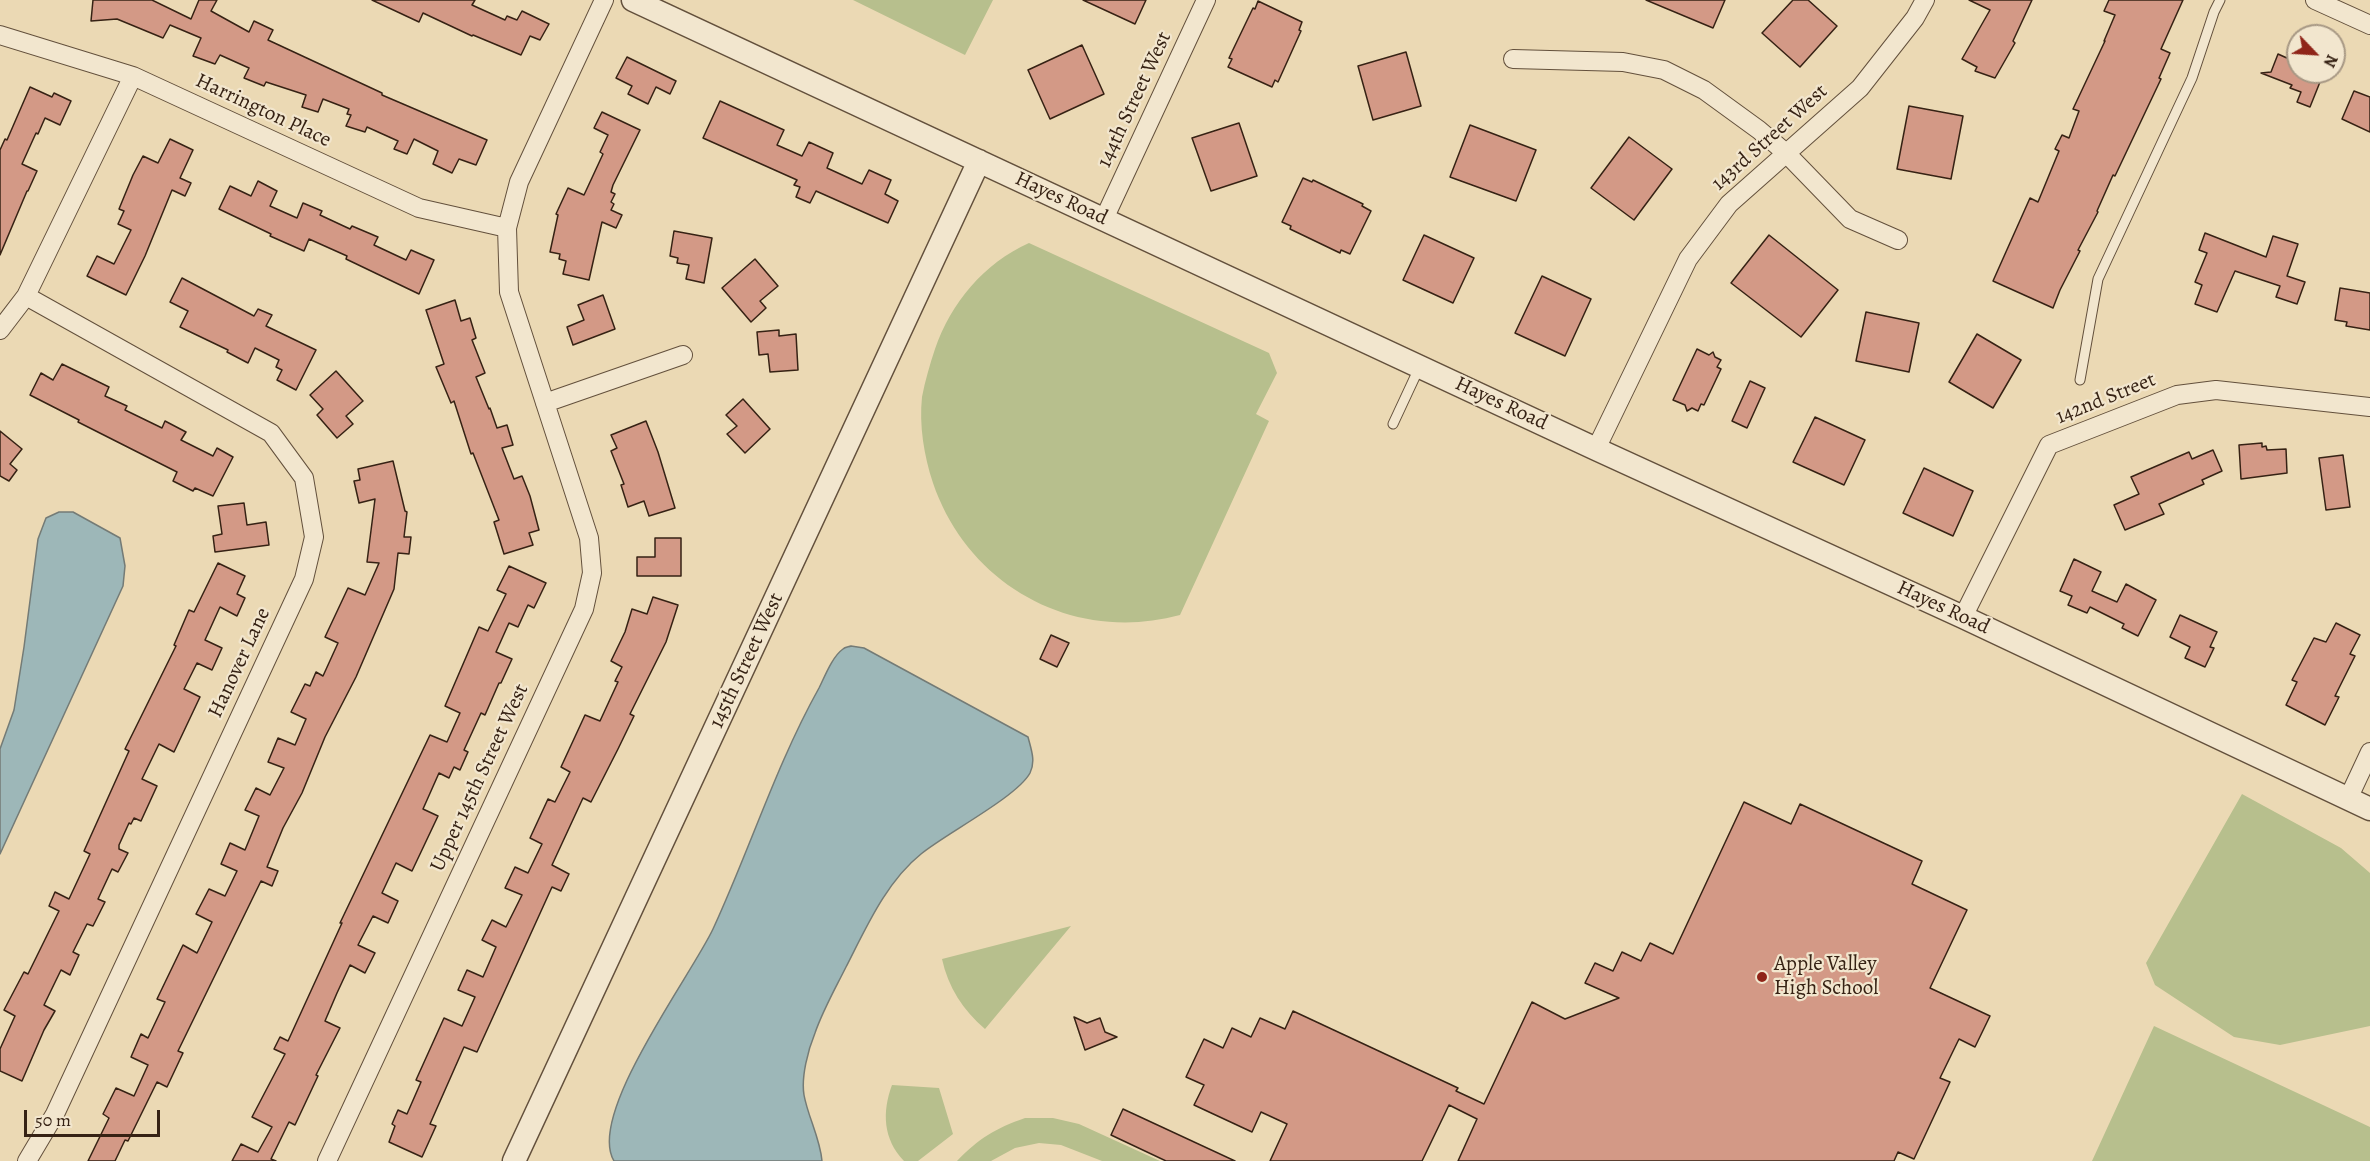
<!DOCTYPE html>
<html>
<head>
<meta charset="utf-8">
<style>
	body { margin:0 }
	#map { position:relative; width:2370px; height:1161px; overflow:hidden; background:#ebd9b4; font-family:Alegreya,serif }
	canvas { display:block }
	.north { position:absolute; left:2286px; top:24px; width:60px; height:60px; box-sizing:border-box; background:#f2e6ce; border:2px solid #a79884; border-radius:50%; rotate:115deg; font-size:16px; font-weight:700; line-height:24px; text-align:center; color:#362214 }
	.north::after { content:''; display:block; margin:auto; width:21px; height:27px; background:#8f2418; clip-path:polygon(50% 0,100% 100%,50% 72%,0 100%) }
	.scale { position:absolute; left:24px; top:1110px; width:136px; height:27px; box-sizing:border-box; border:3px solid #362214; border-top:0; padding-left:8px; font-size:18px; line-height:21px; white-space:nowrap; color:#362214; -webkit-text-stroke:4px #f2e6ce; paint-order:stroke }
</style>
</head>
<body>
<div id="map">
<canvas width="2370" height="1161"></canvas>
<div class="north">N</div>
<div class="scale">50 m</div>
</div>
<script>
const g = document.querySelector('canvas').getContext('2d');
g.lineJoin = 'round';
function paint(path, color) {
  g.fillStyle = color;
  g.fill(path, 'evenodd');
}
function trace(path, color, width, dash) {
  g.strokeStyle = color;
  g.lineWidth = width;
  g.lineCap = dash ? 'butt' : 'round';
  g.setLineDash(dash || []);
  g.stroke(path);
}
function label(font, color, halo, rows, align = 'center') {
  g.font = font + ' Alegreya,serif';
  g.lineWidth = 4.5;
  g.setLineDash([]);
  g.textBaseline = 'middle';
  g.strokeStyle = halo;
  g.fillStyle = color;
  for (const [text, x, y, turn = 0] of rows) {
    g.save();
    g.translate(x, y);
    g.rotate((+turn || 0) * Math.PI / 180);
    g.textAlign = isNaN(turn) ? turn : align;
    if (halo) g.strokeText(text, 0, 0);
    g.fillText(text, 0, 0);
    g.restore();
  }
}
paint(new Path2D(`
	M853,0h140l-28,55z
	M1029,243l240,110 8,20 -21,41 13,7 -89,194c-106,29 -212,-29 -247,-132 -9,-27 -14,-58 -11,-86 3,-16 8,-33 13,-48 16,-46 49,-86 94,-106z
	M2242,794l99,54 29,25v153l-90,19 -46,-8 -79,-52 -9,-22z
	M1071,926l-86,103c-22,-19 -37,-42 -43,-70z
	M2154,1026l216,101v34h-278z
	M892,1085l47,3 14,46 -35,27h-14c-21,-22 -22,-49 -12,-76z
	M1025,1118h28l26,6 81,37h-58l-41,-16 -22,-2 -24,5 -24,13h-34c21,-22 39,-33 68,-43z`), '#b7bf8d');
const water = new Path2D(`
	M59,512h14l47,26 5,28 -2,20 -123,268v-105l14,-39 10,-63 14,-108 8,-21z
	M851,646l13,2 164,89c3,12 8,24 2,36 -13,24 -85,61 -109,81 -35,28 -55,74 -75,113 -11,22 -23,43 -31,66 -7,17 -14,44 -11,62 4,22 16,43 18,66h-208c-28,-46 77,-185 99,-232 37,-80 63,-164 106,-241 6,-12 13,-31 24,-39 2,-2 6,-2 8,-3z`);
paint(water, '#9db7b8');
trace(water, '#747b76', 1.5);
const building = new Path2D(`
	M93,0h59l39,19 8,-19h18l-6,11 38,21 5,-11 19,9 -5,10 114,53v2l105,45 -11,25 -17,-6 -7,14 -19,-9 5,-13 -24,-12 -7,15 -13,-5 4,-8 -31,-14 -2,5 -19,-6 5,-11 -4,-1 2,-5 -26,-10 -5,13 -16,-5 4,-12 -40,-13 -2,4 -20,-8 5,-10 -29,-13 -5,9 -22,-8 8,-18 -31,-13 -7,13 -46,-19 -26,2z
	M372,0h103l-3,5 33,15 2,-4 10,4 5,-9 27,13 -9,16 -10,-4 -9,19 -48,-20 -1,1 -49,-23 -4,9z
	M1083,0h63l-11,24z
	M1646,0h79l-12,28z
	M1793,0h15l29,26 -37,41 -38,-34z
	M1969,0h63l-19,41 2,2 -20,35 -20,-7 2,-4 -15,-8 28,-49z
	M2109,0h74l-22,49 9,4 -11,25 2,1 -46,97 -2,-1 -16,36 1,1 -20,38 2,1 -20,39 -7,18 -60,-27 37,-83 8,4 21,-51 -4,-2 7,-14 7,3 10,-27 -6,-2 32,-68h-1l11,-26 -11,-4z
	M1258,1l44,21 -3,8 2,1 -23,51 -3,-2 -3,7 -44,-20 4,-8 -3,-1 24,-50 2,1z
	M1082,45l22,49 -54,25 -22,-49z
	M1406,52l15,54 -48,14 -15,-54z
	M2278,54l20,9v9h26l-14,35 -13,-5 4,-10 -11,-4 2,-3 -31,-12 10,-1z
	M627,57l49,24 -6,13 -14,-7 -8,17 -20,-10 4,-8 -16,-8z
	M30,87l22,10 2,-4 17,8 -11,24 -15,-7 -7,16 -2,-1 -14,31 15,7 -9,20h-1l-27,64v-105l5,-11 2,1z
	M2354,91l16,6v35l-28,-13z
	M720,101l64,29 -7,15 25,11 7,-14 24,11 -6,15 35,16 7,-14 22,10 -6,14 13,7 -10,22 -72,-32 -6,12 -14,-6 4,-10 -6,-2 3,-5 -94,-42z
	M1909,106l54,10 -12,63 -54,-10z
	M602,112l38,18 -27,55 -2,7 4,2 -4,8 3,2 -3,6 11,5 -6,13 -14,-6 -13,58 -26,-6 3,-13 -7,-2 1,-5 -10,-2 8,-37 -2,-1 12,-26 16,7 19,-41 -3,-2 8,-17 -14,-7z
	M1239,123l18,53 -46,15 -19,-53z
	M1470,125l66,25 -20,51 -66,-24z
	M1629,137l43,32 -38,51 -43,-32z
	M170,139l23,11 -13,28 11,5 -6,13 -13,-6 -27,66 -19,39 -39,-19 10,-20 17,8 17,-34 -13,-6 6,-13 -5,-2 14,-34 10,-19 15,7z
	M1303,178l9,4 1,-2 50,24 -1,2 9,5 -21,43 -9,-4 -1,3 -50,-24 1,-3 -9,-4z
	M258,181l19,10 -7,15 27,12 6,-15 19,8 -2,4 30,14 2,-3 26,11 -4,8 32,15 5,-10 23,10 -15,34 -73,-35 1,-3 -38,-17 -5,12 -34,-15 1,-2 -52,-25 11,-23 21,10z
	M674,231l38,7 -8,45 -18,-4 3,-14 -12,-2 1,-5 -8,-2z
	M2205,233l61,24 7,-21 25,8 -11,32 18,6 -8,22 -21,-7 4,-11 -45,-15 -18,41 -22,-8 7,-19 -7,-3 12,-29 -8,-3z
	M1424,235l50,23 -21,45 -50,-23z
	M1769,235l69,55 -37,47 -70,-54z
	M755,259l23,27 -18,15 6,7 -15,14 -29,-34z
	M1542,276l49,23 -26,57 -50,-23z
	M182,278l72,38 4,-7 14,6 -6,11 50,24 -20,40 -19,-10 5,-10 -6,-3 3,-7 -24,-12 -7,15 -21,-11 1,-2 -48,-23 8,-16 -18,-9z
	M2340,288l30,5v37l-24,-4 1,-4 -12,-2z
	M603,295l12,34 -42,16 -6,-18 17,-7 -6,-15z
	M455,300l6,21 9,-3 6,20 -4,2 13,33 -9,4 13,32 1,-1 7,20 10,-3 6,20 -11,3 12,31 8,-3 8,20 9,34 -10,3 4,12 -29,9 -10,-32 5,-2 -26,-67 -2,1 -17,-53 -3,2 -15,-36 8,-3 -18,-54z
	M1866,312l53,11 -10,49 -53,-11z
	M779,330v6l17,-2 2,36 -28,2 -2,-18 -9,1 -2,-23z
	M1977,334l44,26 -28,48 -44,-26z
	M1697,349l12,6 4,-3 2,5 6,3 -4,7 4,2 -17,36 -3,-1 -3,7 -6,-3 -5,3 -2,-6 -12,-5z
	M62,364l47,23 -4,9 22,10 -2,4 37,18 3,-7 21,11 -5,8 32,16 4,-8 16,9 -20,39 -18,-8 -2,3 -20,-10 4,-9 -99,-50 1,-2 -49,-25 11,-22 12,7z
	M336,371l27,30 -17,15 7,8 -16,14 -20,-23 6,-6 -13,-14z
	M1750,381l15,7 -18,40 -15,-7z
	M743,399l27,30 -25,24 -18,-19 10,-8 -11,-11z
	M1815,417l50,23 -21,45 -51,-23z
	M646,421l12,31 17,56 -26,8 -5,-15 -16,6 -7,-22 3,-1 -13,-33 6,-3 -6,-13z
	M0,431l22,18 -12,15 7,6 -8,11 -9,-5z
	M2262,443v4l4,-1 1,4 19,-1 1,24 -46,6 -2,-34z
	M2213,450l9,21 -20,9 2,4 -45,20 5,10 -39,16 -11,-25 25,-11 -8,-17 58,-25 3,7z
	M2343,455l7,52 -24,3 -7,-52z
	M393,461l12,50 2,1 -3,25h7l-2,17 -11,-1 -4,36 -38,88 -31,60 -23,56 -19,35 -16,39 11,4 -6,15 -11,-5 -83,170 5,2 -16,34 -10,-5 -29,59 -3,-1 -10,21h-27l21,-43 -6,-4 13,-26 18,8 14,-31 -17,-8 10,-23 7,4 17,-36 -8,-3 26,-54 14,8 15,-31 -16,-8 13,-25 16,7 12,-25 -16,-7 9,-21 15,7 14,-34 -14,-6 11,-22 14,7 14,-27 -16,-6 10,-24 17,7 11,-26 -15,-7 14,-28 5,2 6,-14 7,4 15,-33 -13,-6 23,-49 17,7 14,-32 -12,-1 8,-63 -16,4 -5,-22 6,-1 -2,-11z
	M1924,468l49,23 -20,45 -50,-23z
	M244,503l3,22 19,-3 3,23 -54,7 -2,-16 9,-2 -4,-28z
	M655,538h26v38h-44v-19h18z
	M2074,559l27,13 -9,19 25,11 9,-18 30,16 -18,36 -16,-8 2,-4 -34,-17 -3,6 -19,-8 4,-9 -12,-5z
	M218,563l27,13 -8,18 8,4 -8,18 -17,-9 -15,33 17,8 -10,22 -15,-7 -13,26 16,8 -26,55 -15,-8 -17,35 15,7 -16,35 -7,-3 -3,6 -2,-1 -10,22v4l9,4 -10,19 -6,-3 -14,30 7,3 -12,24 -6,-2 -14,28 6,3 -9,20 -9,-5 -17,35 11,6 -11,19 -22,51 -22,-10v-22l15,-33 -11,-6 20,-38 4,2 31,-63 -10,-5 6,-14 14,7 21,-45 -6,-3 45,-100 -4,-2 51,-103 -2,-1 15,-35 5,2z
	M509,566l37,17 -12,25 -6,-3 -10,22 -9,-4 -13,29 16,7 -11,24h-2l-14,32 -4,-2 -17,37 4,2 -8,18 -6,-3 -5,11 -10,-5 -16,36 15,7 -26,55 -16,-8 -14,30 16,8 -10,22 -15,-7 -15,29 17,8 -10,20 -15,-8 -13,28 -12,28 15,7 -24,47 2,1 -23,49 -6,-3 -18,37 5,2h-44l9,-17 17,8 14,-25 -20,-10 33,-63 -11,-5 6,-12 8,4 54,-118h-2l90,-188 17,7 13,-29 -15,-7 34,-79 9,4 18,-37 -9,-4z
	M653,597l25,8 -12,37 -36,72 4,2 -16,33 -27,53 -8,-4 -31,67 17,9 -8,17 -9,-4 -75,165 -13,-5 -34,77 6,2 -14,31 -33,-15 6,-16 -3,-2 6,-14 9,4 14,-32 -5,-2 28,-62 18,8 13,-29 -17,-7 9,-20 16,7 13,-30 -14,-7 10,-20 14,7 16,-32 -17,-7 10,-21 13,6 14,-29 -12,-6 18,-39 7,3 15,-30 -9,-5 24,-52 15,6 18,-39 -3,-1 7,-14 -11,-6 14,-29 7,-23 15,5z
	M2180,615l37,17 -7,15 4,1 -9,19 -20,-9 5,-11 -20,-10z
	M2336,623l24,12 -10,19 5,2 -20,40 4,1 -14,28 -39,-20 11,-23 -5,-2 22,-42 12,4z
	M1051,635l18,8 -12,24 -17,-8z
	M1744,802l47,22 9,-20 122,57 -10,23 55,26 -37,78 60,28 -15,31 -16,-8 -19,39 10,4 -36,77 -16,-7 -4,9h-436l19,-42 -28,-14 -27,56h-152l17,-37 -26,-12 -9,20 -58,-27 10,-20 -18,-8 18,-38 19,9 9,-20 19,9 9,-19 25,11 8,-18 165,77 -2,3 28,13 48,-102 33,17 54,-21 -34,-15 10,-20 18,8 9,-19 19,9 9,-18 23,11z
	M1074,1017l13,6 13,-5 5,14 12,5 -32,13z
	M1123,1109l112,52h-69l-55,-26z`);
paint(building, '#d39986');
trace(building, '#362214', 1.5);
const service = new Path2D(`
	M2080,380l18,-101 94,-201 22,-66 6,-12
	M1393,424l27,-58`);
const minor = new Path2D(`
	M2315,0l55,25
	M0,35l133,41 286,132 88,20
	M1513,59l110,3 41,8 40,20 55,40 27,23 64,66 48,21
	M1104,219l102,-219
	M26,296l245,137 33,45 10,59 -10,42 -249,535 -28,47
	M0,330l26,-34 107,-220
	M545,403l138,-48
	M1596,449l92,-190 41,-55 131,-116 55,-70 10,-18
	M1963,617l86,-172 128,-50 39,-5 154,17
	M2348,799l22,-47
	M327,1161l257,-552 8,-36 -3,-35 -80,-246 -2,-64 12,-46 85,-182`);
const tertiary = new Path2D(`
	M633,0l963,449 367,168 407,192
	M514,1161l465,-1000`);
trace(service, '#63503c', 11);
trace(minor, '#63503c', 20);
trace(tertiary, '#63503c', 25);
trace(service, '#f2e6ce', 9);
trace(minor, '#f2e6ce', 18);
trace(tertiary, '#f2e6ce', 22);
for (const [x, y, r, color] of [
	[1762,977,6,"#8f2418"]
]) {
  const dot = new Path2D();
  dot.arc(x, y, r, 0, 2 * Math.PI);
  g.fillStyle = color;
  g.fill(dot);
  trace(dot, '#f2e6ce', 2);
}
label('21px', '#362214', '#f2e6ce', [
	["144th Street West",1135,100,-65],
	["Harrington Place",263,111,25],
	["143rd Street West",1770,138,-42],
	["Hayes Road",1061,199,25],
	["142nd Street",2106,399,-22],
	["Hayes Road",1501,404,25],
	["Hayes Road",1943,608,25],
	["145th Street West",747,661,-65],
	["Hanover Lane",240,663,-65],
	["Upper 145th Street West",480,778,-65]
]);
label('21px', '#362214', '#f2e6ce', [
	["Apple Valley",1774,965],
	["High School",1774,989]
], 'left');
</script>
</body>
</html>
